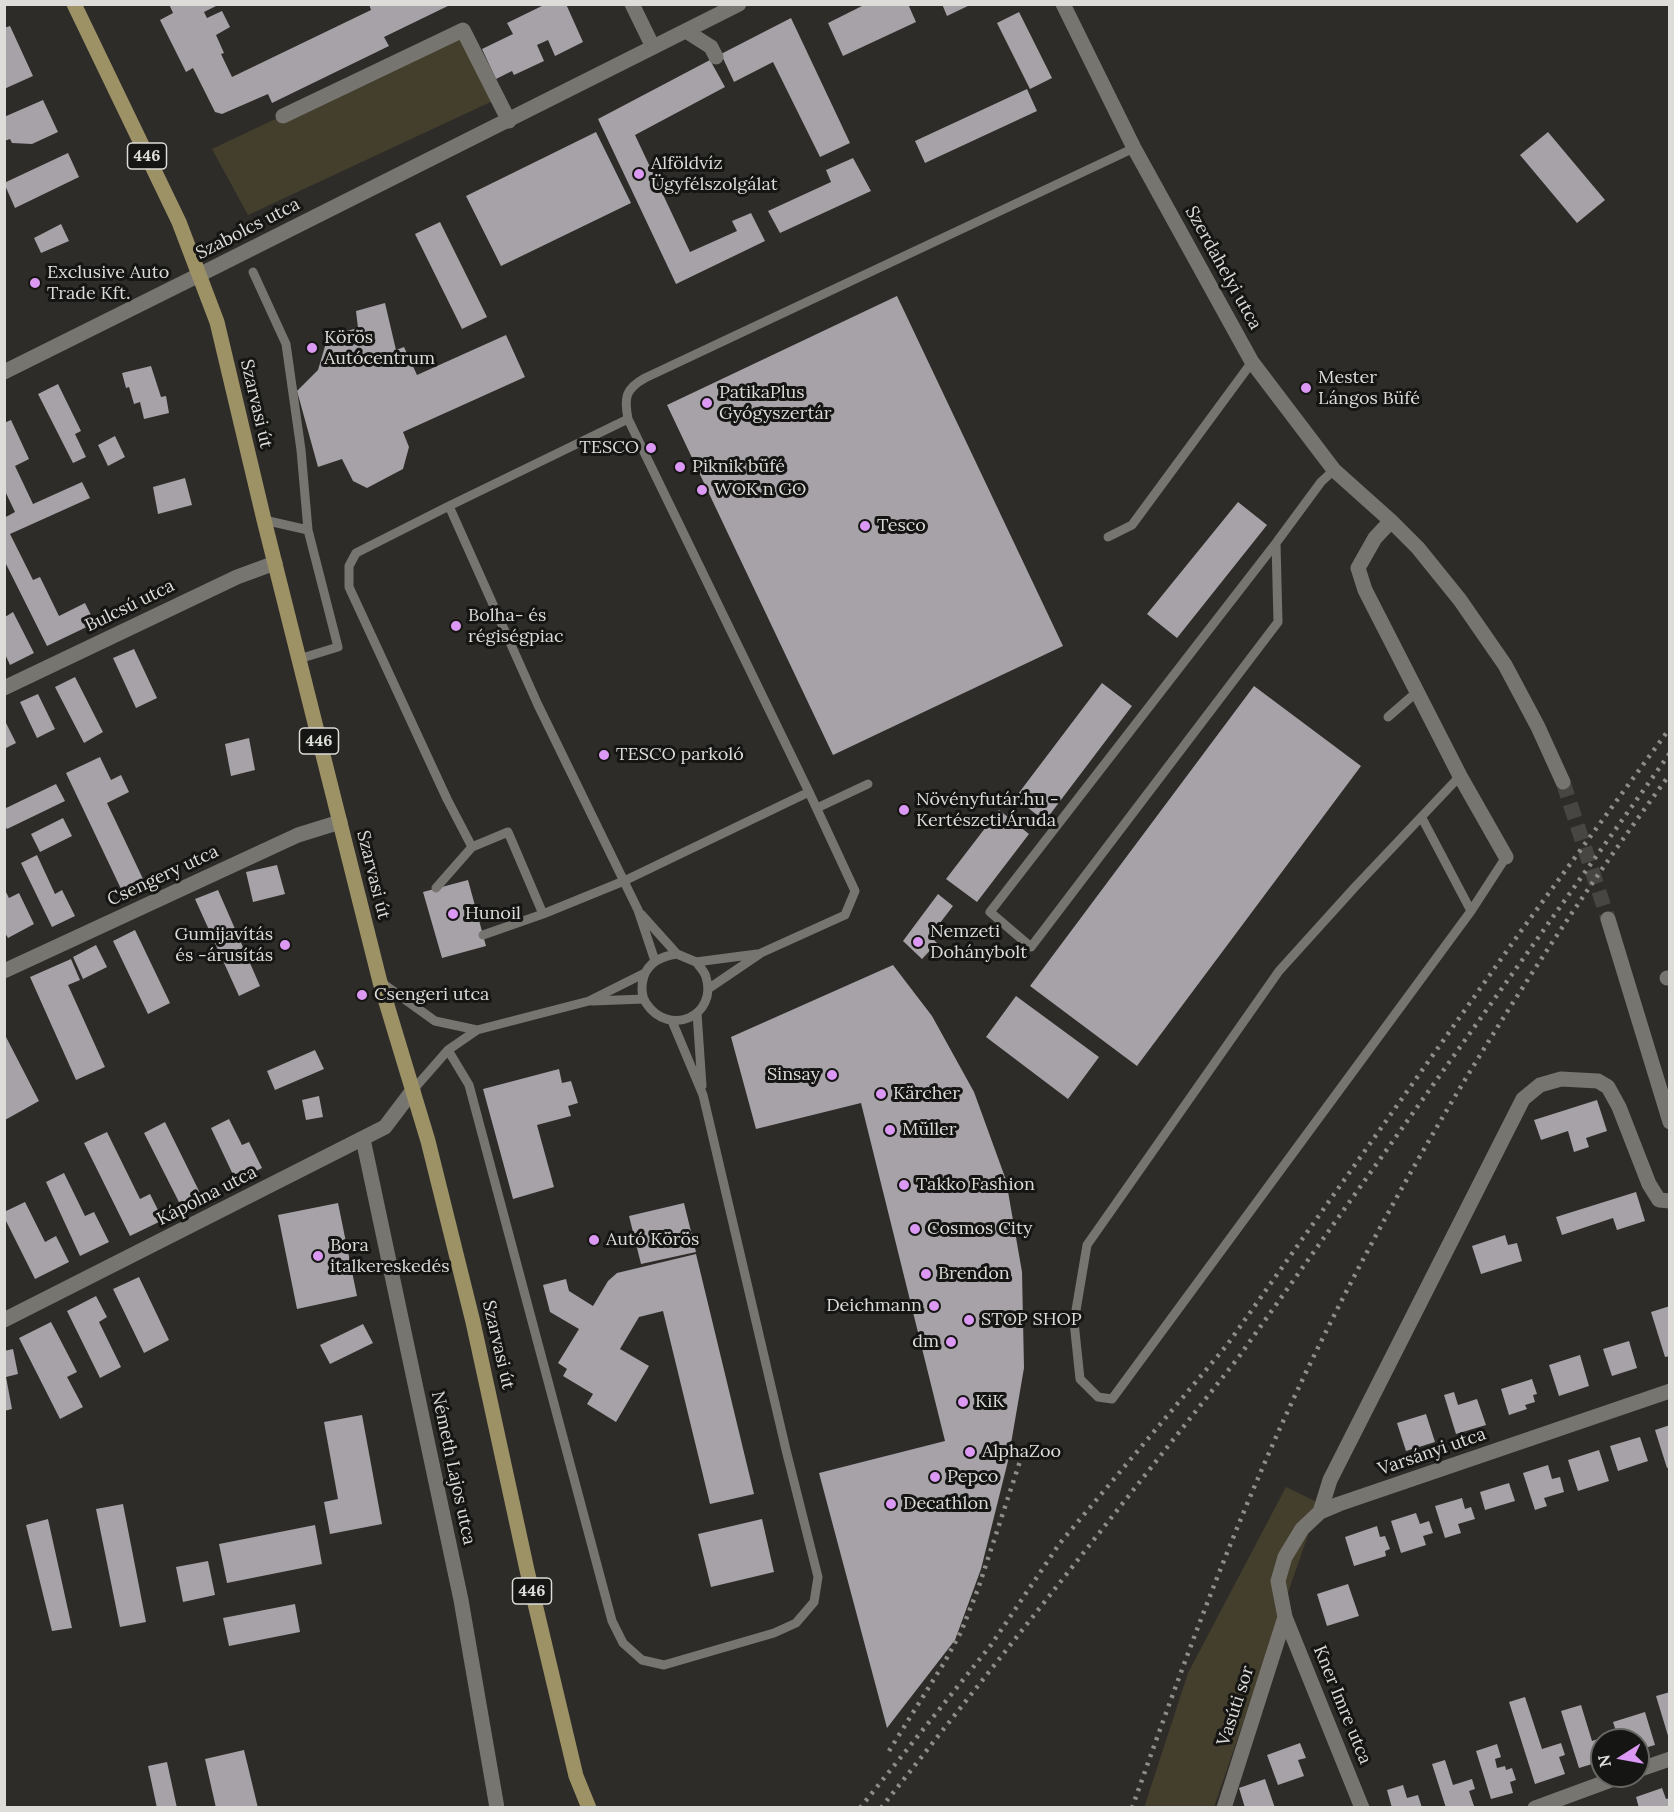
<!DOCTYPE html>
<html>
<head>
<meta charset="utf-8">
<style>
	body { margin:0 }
	#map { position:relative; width:1674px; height:1812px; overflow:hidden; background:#2d2c28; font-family:Lora,serif }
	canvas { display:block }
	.frame { position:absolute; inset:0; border:6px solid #dddcd9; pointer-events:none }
	.north { position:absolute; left:1590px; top:1728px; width:60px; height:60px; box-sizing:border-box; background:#151513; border:2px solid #656562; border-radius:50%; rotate:259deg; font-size:16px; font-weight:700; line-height:24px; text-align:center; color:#dddcd9 }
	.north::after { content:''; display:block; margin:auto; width:21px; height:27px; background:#dc99f4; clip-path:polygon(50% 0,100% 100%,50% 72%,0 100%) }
</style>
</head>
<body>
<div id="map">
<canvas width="1674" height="1812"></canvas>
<div class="frame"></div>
<div class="north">N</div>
</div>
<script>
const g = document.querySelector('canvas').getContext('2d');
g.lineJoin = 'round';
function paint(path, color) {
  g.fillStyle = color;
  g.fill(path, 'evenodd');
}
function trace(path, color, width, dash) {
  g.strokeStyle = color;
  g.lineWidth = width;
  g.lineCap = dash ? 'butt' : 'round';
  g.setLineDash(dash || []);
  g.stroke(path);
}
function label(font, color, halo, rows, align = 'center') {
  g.font = font + ' Lora,serif';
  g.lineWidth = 6;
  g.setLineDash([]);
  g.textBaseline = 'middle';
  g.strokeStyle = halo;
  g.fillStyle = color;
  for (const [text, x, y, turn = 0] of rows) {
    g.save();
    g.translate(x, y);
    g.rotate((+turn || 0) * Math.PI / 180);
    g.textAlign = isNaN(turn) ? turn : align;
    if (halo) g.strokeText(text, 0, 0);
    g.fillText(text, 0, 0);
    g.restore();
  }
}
paint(new Path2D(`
	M463,30l34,69 -249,116 -36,-66z
	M1286,1487l33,16 -105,304 -70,1 44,-135z`), '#443f2c');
paint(new Path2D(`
	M169,4h51l-16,8 3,6 15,-7 8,16 -14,8 8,18 -3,1 11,23 139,-67 -2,-6h83l-68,33 5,9 -117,57 -4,-9 -46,20 -7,-2 -22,-44 -7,4 -26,-52 13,-7z
	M546,4h20l17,38 -28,14 -7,-16 -11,5 7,16 -30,14 -2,-4 -16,8 -14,-30 31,-15 -6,-11z
	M866,4h42l8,18 -73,34 -15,-33z
	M942,4h30l-25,12z
	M1019,12l33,66 -22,11 -33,-66z
	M791,18l59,125 -30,14 -47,-95 -39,20 -13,-28z
	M10,26l23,50 -29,13v-61z
	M710,60l15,27 -90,48 55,117 47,-21 -5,-10 19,-8 14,28 -89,43 -78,-165z
	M1027,89l10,22 -112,52 -10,-22z
	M43,100l15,32 -26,12 -20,-1 -2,-4 -6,2v-24z
	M596,132l35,71 -130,63 -35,-70z
	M1548,132l57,68 -28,23 -57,-68z
	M68,153l11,24 -64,31 -11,-25z
	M853,158l18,33 -91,42 -12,-22 63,-29 -5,-12z
	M440,222l47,95 -25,12 -47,-95z
	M61,224l8,17 -28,12 -7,-15z
	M897,296l166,350 -230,109 -166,-350z
	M385,303l11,47 8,-3 13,28 89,-40 19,42 -122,55 6,15 -6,22 -36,19 -14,-7 -11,-22 -24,8 -21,-76 21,-21 10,-34 30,-8 -2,-17z
	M151,366l10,31 5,-1 3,17 -25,6 -4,-17 -6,2 -5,-17 -3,1 -4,-15z
	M58,384l23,47 -6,3 11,23 -13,6 -35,-69z
	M11,420l18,39 -14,7 18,38 49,-22 8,16 -80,36 23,46 7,-3 19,39 26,-13 10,20 -48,23 -43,-86v-42l11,-6 -11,-23v-66z
	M115,436l10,21 -17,9 -10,-21z
	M185,478l7,27 -34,9 -5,-27z
	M1238,502l29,23 -90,113 -30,-24z
	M13,612l21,41 -24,12 -5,-11v-37z
	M134,649l23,49 -21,10 -23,-50z
	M75,677l28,55 -19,11 -29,-56z
	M1102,683l30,23 -87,115 -30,-23z
	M1254,686l107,80 -224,300 -107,-80z
	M38,694l17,35 -18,9 -17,-36z
	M4,719l12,24 -12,6z
	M249,738l6,32 -24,6 -6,-32z
	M100,757l11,23 10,-5 8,17 -22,11 37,78 -22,10 -56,-118z
	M56,784l9,17 -58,28 -3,-5v-15z
	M999,810l30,24 -52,68 -31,-23z
	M63,818l9,18 -32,16 -9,-18z
	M37,855l18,39 7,-4 13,26 -23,11 -31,-64z
	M277,865l8,29 -32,8 -7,-30z
	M468,880l18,66 -44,12 -19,-66z
	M4,888l5,10 10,-5 15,31 -26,14 -4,-7z
	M218,890l42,96 -21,10 -44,-97z
	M938,894l15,12 -23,30 7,7 -15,16 -19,-18z
	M135,930l35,73 -22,11 -35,-73z
	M96,945l11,22 -24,12 -10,-22z
	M71,959l9,21 -12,5 37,82 -29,13 -46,-103z
	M893,965l39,51 42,76 32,88 16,92 2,96 -16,93 -27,108 -26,71 -68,88 -68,-255 126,-32 -84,-338 -105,26 -25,-92z
	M1016,996l83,61 -31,42 -82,-62z
	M5,1035l34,66 -34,19z
	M315,1050l9,19 -49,21 -8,-19z
	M559,1069l3,14 9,-2 7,22 -10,3 3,10 -34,9 17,62 -41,12 -30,-110z
	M319,1096l4,21 -17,3 -4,-20z
	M1597,1100l10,31 -21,7 3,9 -15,5 -6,-21 -27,9 -7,-20z
	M229,1119l13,26 7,-3 13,26 -26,13 -25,-53z
	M165,1122l38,77 -20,11 -39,-77z
	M107,1132l33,67 10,-5 13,26 -33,16 -46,-93z
	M64,1173l21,43 9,-4 15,30 -29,14 -34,-74z
	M1636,1192l9,29 -28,9 -4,-12 -51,17 -6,-18z
	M25,1202l20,40 11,-6 13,26 -34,17 -31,-62v-5z
	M338,1203l19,93 -60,13 -19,-94z
	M684,1203l12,49 -55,12 -12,-48z
	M1505,1235l3,10 9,-2 5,18 -41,13 -9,-28z
	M696,1254l58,240 -44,10 -47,-193 -24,6 -19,32 29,17 -33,56 -29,-18 6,-10 -30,-18 4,-7 -9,-6 21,-34 -29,-17 -7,-27 23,-6 3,12 24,15 15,-25 9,-8z
	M139,1277l30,63 -25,13 -31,-64z
	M96,1296l11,21 -8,5 22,45 -21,11 -33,-67z
	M1670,1306v50l-5,1 -14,-45z
	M51,1322l26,50 -10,5 16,30 -23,12 -41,-81z
	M363,1324l10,19 -43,21 -10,-19z
	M1629,1341l8,27 -25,8 -9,-27z
	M13,1349l5,25 -12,3 6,32 -8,2v-60z
	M1580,1355l9,31 -30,10 -10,-31z
	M1532,1379l5,15 -4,1 2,7 -10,3 2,4 -18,6 -8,-26z
	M1454,1392l4,13 19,-6 9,26 -30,9 -12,-39z
	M1426,1414l9,28 -29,9 -9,-28z
	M362,1415l20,109 -52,10 -6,-32 14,-3 -14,-77z
	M1670,1425v42l-3,1 -12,-38z
	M1640,1437l8,24 -30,10 -8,-25z
	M1599,1450l10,31 -31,10 -10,-31z
	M1548,1465l4,14 8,-2 4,15 -20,6 3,8 -12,4 -12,-37z
	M1509,1483l6,18 -30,9 -5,-18z
	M1462,1498l3,11 6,-2 4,12 -17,5 3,9 -16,5 -10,-32z
	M123,1504l23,118 -26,5 -24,-118z
	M1416,1513l4,11 9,-3 4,12 -10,3 3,9 -25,8 -10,-32z
	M48,1519l24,109 -20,3 -26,-106z
	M762,1519l12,53 -63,15 -13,-53z
	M315,1525l7,39 -95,19 -8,-39z
	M1377,1526l3,11 5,-1 5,13 -5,2 1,5 -32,10 -9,-29z
	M208,1561l7,34 -32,7 -7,-35z
	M1348,1584l11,32 -32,10 -10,-32z
	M295,1604l5,28 -71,14 -6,-28z
	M1670,1692v47h-1l-13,-43z
	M1525,1697l17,52 19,-6 4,12 -6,2 6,17 -30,10 -26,-82z
	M1581,1705l11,36 15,-5 2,4h-7v21l-23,7 -18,-57z
	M1645,1712l10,33 -17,5v-10h-19l-6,-18z
	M1300,1743l6,15 -8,2 6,16 -26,9 -11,-30z
	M1497,1744l4,13 -6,2 2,9 8,-2 1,4 6,-2 4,12 -6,2 3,11 -22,6 -15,-48z
	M244,1750l14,58h-42l-11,-49z
	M1445,1760l8,25 19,-6 3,10 -6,2 5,15 -28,2 -14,-44z
	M167,1762l10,46h-20l-9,-42z
	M1265,1779l10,29h-30l-6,-20z
	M1403,1785l4,13 11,-3 4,13h-30l-5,-18z
	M1662,1788l4,11 4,-1v10h-31l-3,-11z`), '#a6a2a7');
trace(new Path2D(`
	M1563,782l45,137`), '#474643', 15, [15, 8]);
trace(new Path2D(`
	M253,272l33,72 15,106 7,80
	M628,419l-179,87 89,199 100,205 17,51
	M449,506l-93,47 -7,13v21l98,212 25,48 36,-15 35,82 81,-33 185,-89
	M264,520l44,10 30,117 -39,12
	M1108,537l24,-12 120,-163
	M1276,543l2,79 -247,325 -41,-35 286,-369 45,-61 13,-12
	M1388,717l30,-26
	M1460,776l-105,111 -76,84 -192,274 -13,77 6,57 18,18 14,2 359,-488 35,-54
	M817,808l51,-24
	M1422,818l49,93
	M436,888l36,-41
	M641,914l36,40 19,8 61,-8
	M483,935l60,-21
	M677,954c-15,2 -28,8 -33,22 -3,9 -3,20 2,27 23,35 72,13 60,-26 -1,-5 -6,-10 -10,-15
	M382,983l53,38 42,9
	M708,989l53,-36 84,-38 10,-24 -46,-99 -181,-373c-4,-21 -3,-30 17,-41l489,-230
	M592,1001l52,-2
	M697,1013l5,73
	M448,1050l21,35 143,536 11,22 19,17 22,5 110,-32 22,-10 18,-21 4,-25 -32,-127 -83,-355 -31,-74
	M413,1090l35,-40 29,-20 112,-29 56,-28`), '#767570', 9);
trace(new Path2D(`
	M632,4l21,43
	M1063,4l71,144 118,214 82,108 57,51 27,27 42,52 45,65 33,62 25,55
	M686,31l25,16 5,10
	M283,116l180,-86 46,91
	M4,372l195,-97
	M1391,521l-16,17 -17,30 7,22 95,186 46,81
	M4,688l233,-111 38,-14
	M1608,919l62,203
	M4,971l294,-136 42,-13
	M1667,978h3
	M363,1139l98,461 36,208
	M4,1320l381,-193 28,-37
	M1320,1512l10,-32 193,-381 17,-14 21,-6 37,2 10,6 11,20 30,77 10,16 11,1
	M1638,1770l32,-11
	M1224,1808l61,-191
	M1362,1808l-77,-191 -7,-36 7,-24 17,-28 18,-17 19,-8 331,-113
	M1535,1808l87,-32`), '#767570', 15);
trace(new Path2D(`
	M199,275l540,-271`), '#767570', 15);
trace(new Path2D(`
	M74,4l105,218 38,100 47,198 116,462 48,159 45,181 54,248 49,206 13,32`), '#9d9166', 15);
trace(new Path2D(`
	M889,1751l55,-88 17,-31 17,-43 48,-146
	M860,1808l131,-163 69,-102 167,-198 294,-414 149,-203
	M881,1808l357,-450 432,-605
	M1132,1808c53,-150 108,-299 177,-442 102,-210 223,-404 361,-592`), '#8e8d89', 4.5, [3, 6]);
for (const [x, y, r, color] of [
	[639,174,6,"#dc99f4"],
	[35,283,6,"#dc99f4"],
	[312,348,6,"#dc99f4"],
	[1306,388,6,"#dc99f4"],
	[707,403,6,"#dc99f4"],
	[651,448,6,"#dc99f4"],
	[680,467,6,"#dc99f4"],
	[702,490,6,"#dc99f4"],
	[865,526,6,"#dc99f4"],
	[456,626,6,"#dc99f4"],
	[604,755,6,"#dc99f4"],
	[904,810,6,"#dc99f4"],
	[453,914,6,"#dc99f4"],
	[918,942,6,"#dc99f4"],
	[285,945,6,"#dc99f4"],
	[362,995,6,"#dc99f4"],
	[832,1075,6,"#dc99f4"],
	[881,1094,6,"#dc99f4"],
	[890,1130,6,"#dc99f4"],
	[904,1185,6,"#dc99f4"],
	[915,1229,6,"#dc99f4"],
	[594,1240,6,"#dc99f4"],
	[318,1256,6,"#dc99f4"],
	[926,1274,6,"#dc99f4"],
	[934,1306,6,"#dc99f4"],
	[969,1320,6,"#dc99f4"],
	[951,1342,6,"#dc99f4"],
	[963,1402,6,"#dc99f4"],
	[970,1452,6,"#dc99f4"],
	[935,1477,6,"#dc99f4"],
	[891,1504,6,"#dc99f4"]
]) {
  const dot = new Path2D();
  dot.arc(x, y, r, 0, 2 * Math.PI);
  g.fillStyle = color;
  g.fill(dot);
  trace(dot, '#151513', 2);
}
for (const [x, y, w] of [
	[147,156,39],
	[319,741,39],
	[532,1591,39]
]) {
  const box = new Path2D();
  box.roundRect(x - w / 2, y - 13, w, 26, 4.5);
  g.fillStyle = '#151513';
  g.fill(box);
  trace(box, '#dddcd9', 1.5);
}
label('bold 16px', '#dddcd9', null, [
	["446",147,156],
	["446",319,741],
	["446",532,1591]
]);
label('18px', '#dddcd9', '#151513', [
	["Alföldvíz",651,164],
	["Ügyfélszolgálat",651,185],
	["Exclusive Auto",47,273],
	["Trade Kft.",47,294],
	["Körös",324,338],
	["Autócentrum",324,359],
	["Mester",1318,378],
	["Lángos Büfé",1318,399],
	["PatikaPlus",719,393],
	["Gyógyszertár",719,414],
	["TESCO",639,448,"right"],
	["Piknik büfé",692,467],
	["WOK n GO",714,490],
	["Tesco",877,526],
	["Bolha- és",468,616],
	["régiségpiac",468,637],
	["TESCO parkoló",616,755],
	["Növényfutár.hu -",916,800],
	["Kertészeti Áruda",916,821],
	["Hunoil",465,914],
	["Nemzeti",930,932],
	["Dohánybolt",930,953],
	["Gumijavítás",273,935,"right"],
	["és -árusítás",273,956,"right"],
	["Csengeri utca",374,995],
	["Sinsay",820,1075,"right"],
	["Kärcher",893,1094],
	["Müller",902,1130],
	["Takko Fashion",916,1185],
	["Cosmos City",927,1229],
	["Autó Körös",606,1240],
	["Bora",330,1246],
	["italkereskedés",330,1267],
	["Brendon",938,1274],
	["Deichmann",922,1306,"right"],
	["STOP SHOP",981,1320],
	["dm",939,1342,"right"],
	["KiK",975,1402],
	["AlphaZoo",982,1452],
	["Pepco",947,1477],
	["Decathlon",903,1504]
], 'left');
label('18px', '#dddcd9', '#151513', [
	["Szabolcs utca",248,229,-27],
	["Szerdahelyi utca",1223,268,61],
	["Szarvasi út",256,404,77],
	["Bulcsú utca",130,606,-26],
	["Szarvasi út",373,875,76],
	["Csengery utca",163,876,-25],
	["Kápolna utca",207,1196,-27],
	["Szarvasi út",498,1345,77],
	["Varsányi utca",1432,1452,-19],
	["Németh Lajos utca",453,1468,78],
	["Kner Imre utca",1342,1705,68],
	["Vasúti sor",1236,1706,-72]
]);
</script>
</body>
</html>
